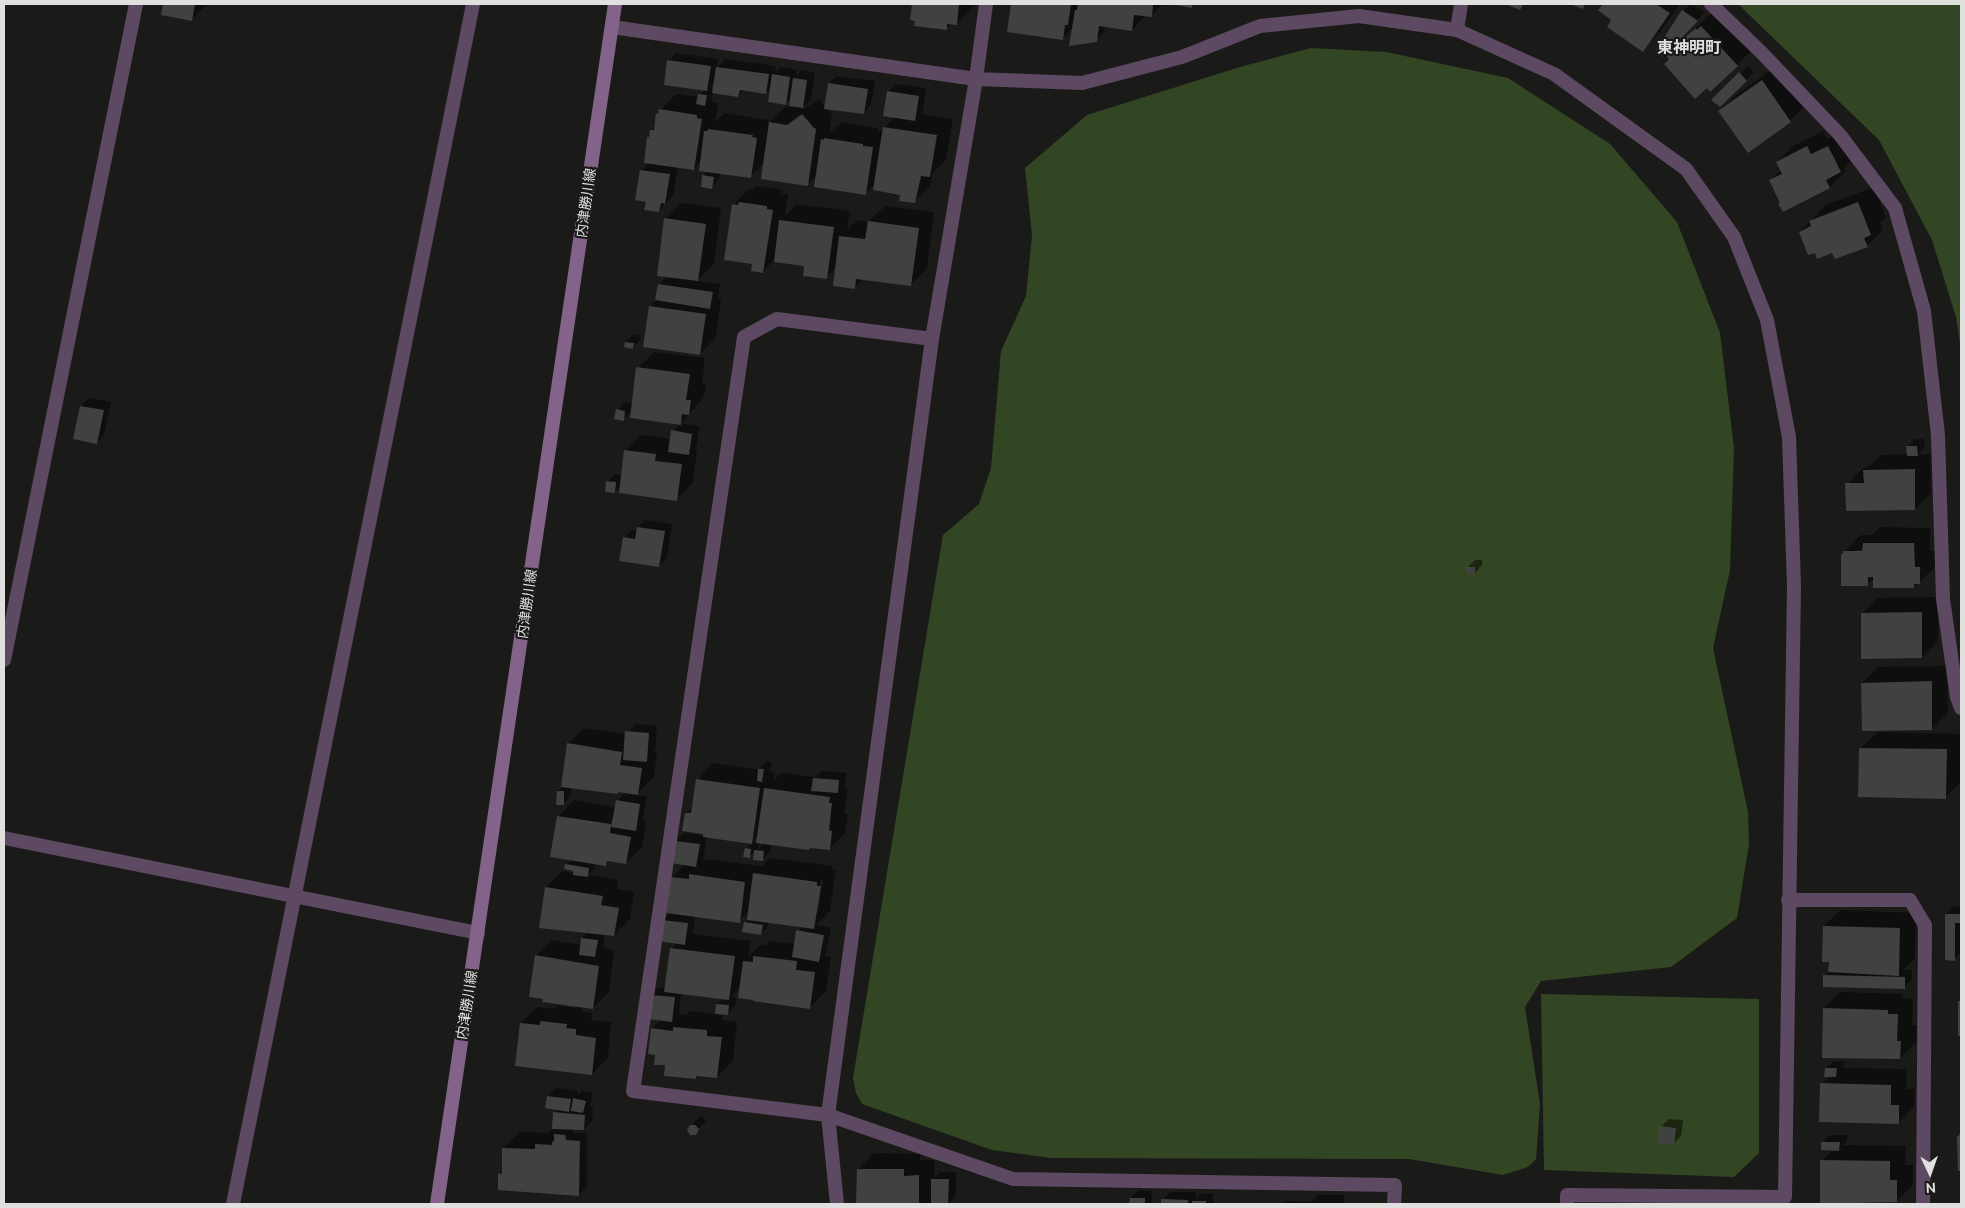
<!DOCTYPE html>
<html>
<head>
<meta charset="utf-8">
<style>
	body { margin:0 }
	#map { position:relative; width:1965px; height:1208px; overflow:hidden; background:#1a1b19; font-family:Ubuntu,sans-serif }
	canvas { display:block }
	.frame { position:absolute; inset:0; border:5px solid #e0e1df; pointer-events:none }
	.north { position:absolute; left:1905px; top:1148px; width:50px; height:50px; -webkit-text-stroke:4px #1a1b19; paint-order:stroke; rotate:177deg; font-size:14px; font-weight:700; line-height:20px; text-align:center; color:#e0e1df }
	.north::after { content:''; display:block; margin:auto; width:18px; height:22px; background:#e0e1df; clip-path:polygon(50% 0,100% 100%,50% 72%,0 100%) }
</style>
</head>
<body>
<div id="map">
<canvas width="1965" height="1208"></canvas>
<div class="frame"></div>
<div class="north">N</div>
</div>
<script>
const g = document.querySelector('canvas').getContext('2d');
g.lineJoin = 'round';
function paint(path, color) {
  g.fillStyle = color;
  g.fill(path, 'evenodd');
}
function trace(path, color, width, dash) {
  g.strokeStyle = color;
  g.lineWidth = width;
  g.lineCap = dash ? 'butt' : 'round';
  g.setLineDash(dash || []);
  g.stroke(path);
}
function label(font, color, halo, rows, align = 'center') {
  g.font = font + ' Ubuntu,"Noto Sans JP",sans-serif';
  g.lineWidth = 4.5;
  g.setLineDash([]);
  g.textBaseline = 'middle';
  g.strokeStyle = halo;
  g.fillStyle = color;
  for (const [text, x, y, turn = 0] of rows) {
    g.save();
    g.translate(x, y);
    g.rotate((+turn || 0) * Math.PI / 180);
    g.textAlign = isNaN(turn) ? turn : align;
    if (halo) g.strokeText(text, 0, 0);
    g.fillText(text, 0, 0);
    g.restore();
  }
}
paint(new Path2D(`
	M1738,4h223v346l-5,-33 -24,-77 -53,-100z
	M1311,48l75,4 122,26 102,66 67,78 43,111 14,115 -4,122 -17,78 35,164 1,32 -12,74 -66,49 -130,14 -16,26 15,97 -4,55 -8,8 -25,8 -94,-16 -357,-1 -60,-8 -130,-46 -6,-11 -3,-15 90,-543 36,-31 12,-36 10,-117 25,-55 6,-61 -7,-67 62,-53 153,-48z
	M1541,994l218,5v154l-25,24 -190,-7z`), '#334623');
paint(new Path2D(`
	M164,4h43l-15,15 -30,-5z
	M913,4h60l-1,4 -16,16 -4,-1 -6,6 -35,-10z
	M1012,4h151l-12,12 -5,-1 -14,15 -27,-4 -1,6 -8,8 -23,-12 -10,10 -54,-7z
	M1604,4h76l-22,30 -16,16 -29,-31 -13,-9z
	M1690,4l15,8 -34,35 12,-36z
	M1712,13l41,36 -16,16 -67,-5 -2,-6z
	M676,53l42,6 -1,9 8,-9 51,7 -1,7 6,-6 16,3 -1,6 6,-6 13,3 -4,26 -10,10h3l15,-10 7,9 3,-25 8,-7 38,5 -4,24 -7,8 -38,-5 6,5 -3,20 13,-11 36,6v2l6,1 1,-4 10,-11 -7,-24 8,-8 30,4 -3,23 -3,3 33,5 -7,41 -13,12 -3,14 -16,16 -12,-8 -27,-10 -9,9 -49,-18 -9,9 -44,-21 -14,13 -30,-3 -1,7 -8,7 -8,-11 5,-5 -7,-10 -7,8 -16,-3 -5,29 -14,16 -12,-10 -6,-31 8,-7 1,-27 1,-5 4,-5 2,-12 19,-20 23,3 6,-8 -37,-28zM715,82l-1,6 -4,-1zM771,87l14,17 6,-6 -1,9 -4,-1 -16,16h-2v-2l-43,-7 -10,9 3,-19 -6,-1 1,-3h-2l3,-7 24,4 6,-7 22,3z
	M1778,65l28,40 -16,16 -41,30 -29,-40 16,-16z
	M1748,66l6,6 -34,34 -7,-6z
	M1823,131l4,8 17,-8 12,24 -12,13 2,3 -16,16 -47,23 -1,-7 -12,-23 11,-10 -4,-8 16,-16z
	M756,186l27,4 -1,4h6l-3,22 12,-12 53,7 -3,19 10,-10 11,2 17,-16 49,6 -7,57 -17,16 -47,-6 -8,8 -19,-20 -10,10 -20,-12 -30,-7 -13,14 -9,-9 -21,-58 16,-16h4z
	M1874,187l12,31 -6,5 3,7 -16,16 -34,6 -18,-1 -15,-19 26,-27z
	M681,203l40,5 -7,56 -17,17 23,3 -2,14h3l-5,39 -16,17 -50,-47 6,-7 3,-16 9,-8 -3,-57z
	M634,334l7,2 -1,4 -8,8 -6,-6z
	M654,352l51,6 -3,26h4l-2,13 -23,26 18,3 -2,20 -3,2 3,1 -4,34 -16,16 -56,-13 -6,6 -8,-10 8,-8 7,1 3,-24 16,-16 30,4 2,-8 7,-8 -48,-12 -9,8 -6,-9 8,-8 8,1 5,-35z
	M89,398l22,4 -7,33 -7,8 -16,-37z
	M1915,439h9l1,8 -7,7h12l1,39 -16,16 -68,-25 16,-16 5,-1 13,-12 27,-1 -1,-7z
	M646,520l26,4 -5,34 -8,8 -35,-28 8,-8 5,1 1,-4z
	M1880,527l50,1v23h5v16l-21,20 -40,-9 -7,7 -22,-34 16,-16h11zM1857,550h12l-12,2z
	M1475,560h7v5l-7,8 -8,-5z
	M1938,597v44l-16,16 -60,-43 16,-16z
	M1947,666l1,47 -16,16 -70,-46 16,-16z
	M635,724l22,2 -2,26h2l-3,25 -18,18 11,1 -4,24 3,1 -4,26 -16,16 -16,-3 -4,4 -10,-1 -1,5 -7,7 30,5 -1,9 17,3 -4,27 -16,16 -9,-1 -2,14 11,2 -5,42 -16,16 -10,-2 -1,6 10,1 -1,7 20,2 -3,36 -16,16 -71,-51 16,-16 17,2 3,-4 19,3v-3l-40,-49 16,-16 29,5 1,-7 7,-7 -13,-1 -2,2 -34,-5 6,-40 16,-16 12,2 1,-3 -9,-5 6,-6 -14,-42 16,-17 42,7 1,-6 9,-9 -6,-1 -3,2 -46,-6v9l-8,8 -5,-13 6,-5 4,-42 16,-16 43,6z
	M1877,732l84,2v48l-16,15 -84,-49z
	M767,761l4,1 -1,10 5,1 -1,7 7,-7 34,4 7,-6 25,2 -3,14 4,1 -4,26 4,1 -3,18 -16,16 -58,-5 -1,8 -8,8 -6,-10 -6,6 -4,-7 6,-6 -45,-6 -4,25 4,-3 55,7 8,-8 63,8 -1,4h4l-6,41 -14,14 15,3 -5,25 -2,3 7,1 -5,34 -16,16 -69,-21 -10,11h5l-1,9 -8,8 -4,-1 -1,7 15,2 -4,39 -16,16 -19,-2 -2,3 -29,-14 -10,-10 -5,-25 9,-9 -10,-25 8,-7h7l5,-39 6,-6 -14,-23 8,-8 1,-34 13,-14 -9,-23 8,-8 20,3v-3l-18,-19 7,-8 4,-26 16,-17 46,7zM758,836v6l-5,-1zM759,842l5,1 -6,6zM821,880h2l-5,32h-2zM749,911l-1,9 -3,3 16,11 7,-8 1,-4 34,4 -5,5 -3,13 -24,-3 -6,5 -5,-1 -12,13 3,-17 -58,-7 2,-19 44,6zM681,993l43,5 -7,7v9l-27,-3 -4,4 -7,-1z
	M1954,906h7v46l-7,7 -8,-45z
	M1840,910l76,3 -1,45 -12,12h9v9l-8,8 -80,-11 5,-6 1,-9 -6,-35z
	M1840,992l63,2v4l10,1 -1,26h5l-1,17 -16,16 -76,-50z
	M1834,1061h10l-1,7 64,1 -1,20h9l-1,18 -16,16 -76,-39 8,-8 -4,-8z
	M556,1088l22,3 -1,5 5,-5 11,2 -2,11 -3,3h5l-1,14 -8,8h-11v4h14v54l-8,7h-26v-4l-54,-16 4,-4v-22l17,-16 28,1 5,-4 1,-16 4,-4 -10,-13z
	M699,1117h4l3,4 -11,12 -4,-7z
	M1669,1119l14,1 -2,16 -8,8 -12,-17z
	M1830,1135h17v6l-4,4 63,1 -1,19h8v20l-16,16h-18l-3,3h-55l1,-43 11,-12 -11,-6z
	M874,1153l46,1v6h15l-1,18 6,-6h16v24l-8,8h-91l1,-35z
	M1139,1190l13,1v13h-21v-6z
	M1170,1192h26v8l5,-6 12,-1 1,11h-52v-4z
	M1318,1195h26v9h-62l3,-3 26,1z`), '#0007');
paint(new Path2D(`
	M163,4h32l-3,17 -31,-6z
	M912,4h47l-2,21 -10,-1v6l-33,-4 1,-5 -5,-1z
	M1011,4h60l-3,21h-3l-2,15 -56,-8z
	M1078,4h75l-1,13 -18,-2 -2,16 -33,-5 -2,16 -28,4 6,-36h2z
	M1172,4h20v4z
	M1505,4h18l-3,6z
	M1570,4h15l-2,5z
	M1603,4h53l14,9 -27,39 -36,-25 4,-7 -13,-10z
	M1682,10l16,11 -35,36 -7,-7z
	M1701,26l37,40 -28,26 -3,-4 -12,11 -31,-35 5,-4 -3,-6 30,-26 1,2z
	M667,60l44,6 -4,25 -43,-6z
	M716,67l53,7 -3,20 -26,-4 -2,7 -26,-4z
	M1739,72l8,9 -27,26 -9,-7z
	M772,74l18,3 -4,28 -18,-3z
	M793,78l14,2 -4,28 -14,-2z
	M1762,80l29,42 -43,31 -30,-42z
	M828,83l40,6 -4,25 -40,-5z
	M887,91l32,5 -4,25 -32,-5z
	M698,94l9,1 -2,11 -9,-2z
	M659,109l38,6v3l5,1 -8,51 -50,-7 3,-26h2l1,-7h4l2,-17 2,1z
	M802,114l12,14 2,1 -8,57 -47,-7 8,-57 18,3z
	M883,127l54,8 -7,42 -9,-1 -6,27 -16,-2 1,-6 -27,-5z
	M708,129l45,6 -1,2 5,1 -6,40 -52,-7 5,-40h3z
	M824,138l39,6v2l10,1 -7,48 -52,-8 7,-48 3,1z
	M1807,146l4,8 17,-8 13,26 -15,8 4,8 -47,24 -5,-8 2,-1 -11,-23 13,-6 -6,-12z
	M640,170l30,4 -5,30 -4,-1 -2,9 -15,-2 2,-8 -11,-2z
	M702,175l12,2 -2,12 -11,-2z
	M739,202l28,4v3l6,1 -10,63 -12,-2 1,-7 -28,-4 8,-56 6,1z
	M1858,202l13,33 -7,3 4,9 -33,12 -3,-6 -15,6 -2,-6 -7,2 -9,-23 12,-6 -2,-5z
	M664,218l42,6 -8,57 -41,-5z
	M779,220l55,7 -7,52 -24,-3 1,-10 -30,-4z
	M868,221l51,7 -8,58 -55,-7 -1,10 -22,-3 6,-50 26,3z
	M658,284l55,8 -3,17 -55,-9z
	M649,306l57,8 -6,41 -57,-8z
	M625,342l9,1 -1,6 -9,-2z
	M636,367l54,7 -4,26h5l-2,15 -7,-1 -1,11 -51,-7z
	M80,406l24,4 -7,34 -24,-5z
	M616,409l9,2 -1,10 -10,-2z
	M671,430l21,4 -3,21 -21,-3z
	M1906,446h11l1,10h-11z
	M624,450l32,4 -1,7 27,3 -5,37 -58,-8z
	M1915,469v41l-69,1 -1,-28h19l-1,-13z
	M606,481l10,1 -1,11 -10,-1z
	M637,527l28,4 -6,36 -40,-6 4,-24 12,2z
	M1863,543h51l1,24h5v17h-6v4h-41v-11h-5v9h-27v-32h2v-3h19z
	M1465,567h10v7h-9z
	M1922,612v46l-61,1v-46z
	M1932,681v49l-70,1 -1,-48z
	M625,731l24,2 -2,29 -24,-2z
	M567,743l55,9 -2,13 22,3 -4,27 -20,-3v2l-57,-7z
	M1859,748l88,1 -1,50 -88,-2z
	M758,769h6l-2,13 -5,-1z
	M813,778l26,2 -1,13 -27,-2z
	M696,779l64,9 -8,56 -49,-7v-3l-21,-3 3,-18h6z
	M764,788l66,9 -1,6h3l-3,27 3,1 -2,19 -20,-2 -1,2 -53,-7z
	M557,791h7v14h-8z
	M616,800l24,4 -4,27 -25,-4z
	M557,816l54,8 -1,9 21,4 -5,27 -19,-3 -1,5 -56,-9z
	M675,841l25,3 -4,23 -25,-4z
	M745,848l6,1 -1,9 -7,-1z
	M754,850l10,1 -1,10 -10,-1z
	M565,864l24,4 -1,9 -15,-2v-4l-9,-2z
	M753,873l64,9v4h4l-7,43 -67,-9z
	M689,874l56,8 -5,41 -74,-10 4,-36 19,2z
	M545,887l58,9 -2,9 18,3 -5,28 -75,-8z
	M1945,914h16v9h-6v38l-10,-1z
	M662,920l26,3 -3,22 -26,-4z
	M744,922l19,3 -2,10 -19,-3z
	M1823,926l77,2 -1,48 -71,-4 1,-10h-7z
	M796,930l28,5 -5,27 -27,-5z
	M581,938l17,2 -3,17 -16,-2z
	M670,948l65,8 -6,44 -65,-8z
	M535,955l64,11 -6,43 -51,-7 1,-3 -14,-2z
	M753,956l44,5 -1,9 19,2 -5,37 -57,-8v-1l-15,-2 5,-37 10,1z
	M1823,975l82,2v12l-82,-2z
	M650,995l25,2 -3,25 -24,-3z
	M1958,1001h3v35h-3z
	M716,1004l13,1 -1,10 -13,-1z
	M1823,1008l65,2v4h10l-1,27h4l-1,18 -78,-1z
	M540,1021l27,3 -1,4 10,1v6l20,3 -4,37 -77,-9 5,-43 20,2z
	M673,1027l34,3v6l15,1 -5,41 -21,-2v3l-32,-3 1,-11h-11l1,-10 -7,-1 3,-26 22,3z
	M1825,1068h12l-1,9h-12z
	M1820,1083l71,2v20h8v19l-80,-2z
	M547,1096l24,3 -2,13 -24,-4z
	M573,1098l13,3 -3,12 -12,-2z
	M553,1112l32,3 -1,15 -32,-1z
	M690,1125h5l4,4 -3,6h-6l-3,-5z
	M1659,1126l17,2 -2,17 -16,-1z
	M554,1134l11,1 1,5 14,1 -1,55 -81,-6v-17l4,1v-26l33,1v-5l17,1v-3l2,-1z
	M1959,1134h2v37h-3l-1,-35h2z
	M1821,1142h19l-1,9 -18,-1z
	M1820,1160l70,1v19h7v22l-77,2z
	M857,1169h47v7l15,-1v29h-63z
	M931,1179h18l-1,25h-17z
	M1130,1198h15v6h-16z
	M1161,1199l27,1v4h-27z
	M1192,1201h14v3h-14z`), '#40423f');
trace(new Path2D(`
	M612,27l364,52 106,4 100,-26 78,-31 99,-10 98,14 97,44 132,95 48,68 33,83 22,117 5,149 -9,611 -218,-2v9
	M1457,30l4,-26
	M932,339l-155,-20 -33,18 -111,754 195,24 185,64 382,6 -1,19
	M4,660l132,-656
	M4,838l474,95
	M1788,900h122l15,25 -2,279
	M233,1204l240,-1200
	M837,1204l-9,-89 104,-776 44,-260 10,-75`), '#5d4961', 14);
trace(new Path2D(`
	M1711,4l50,48 79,83 55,73 29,103 14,124 5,164 14,98 4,11`), '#5d4961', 14);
trace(new Path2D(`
	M437,1204l178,-1200`), '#836389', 14);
label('14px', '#e0e1df', '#1a1b19', [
	["内津勝川線",586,203,-82],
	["内津勝川線",527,604,-82],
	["内津勝川線",467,1005,-81]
]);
label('bold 16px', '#e0e1df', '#1a1b19', [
	["東神明町",1689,48]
]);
</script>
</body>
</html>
